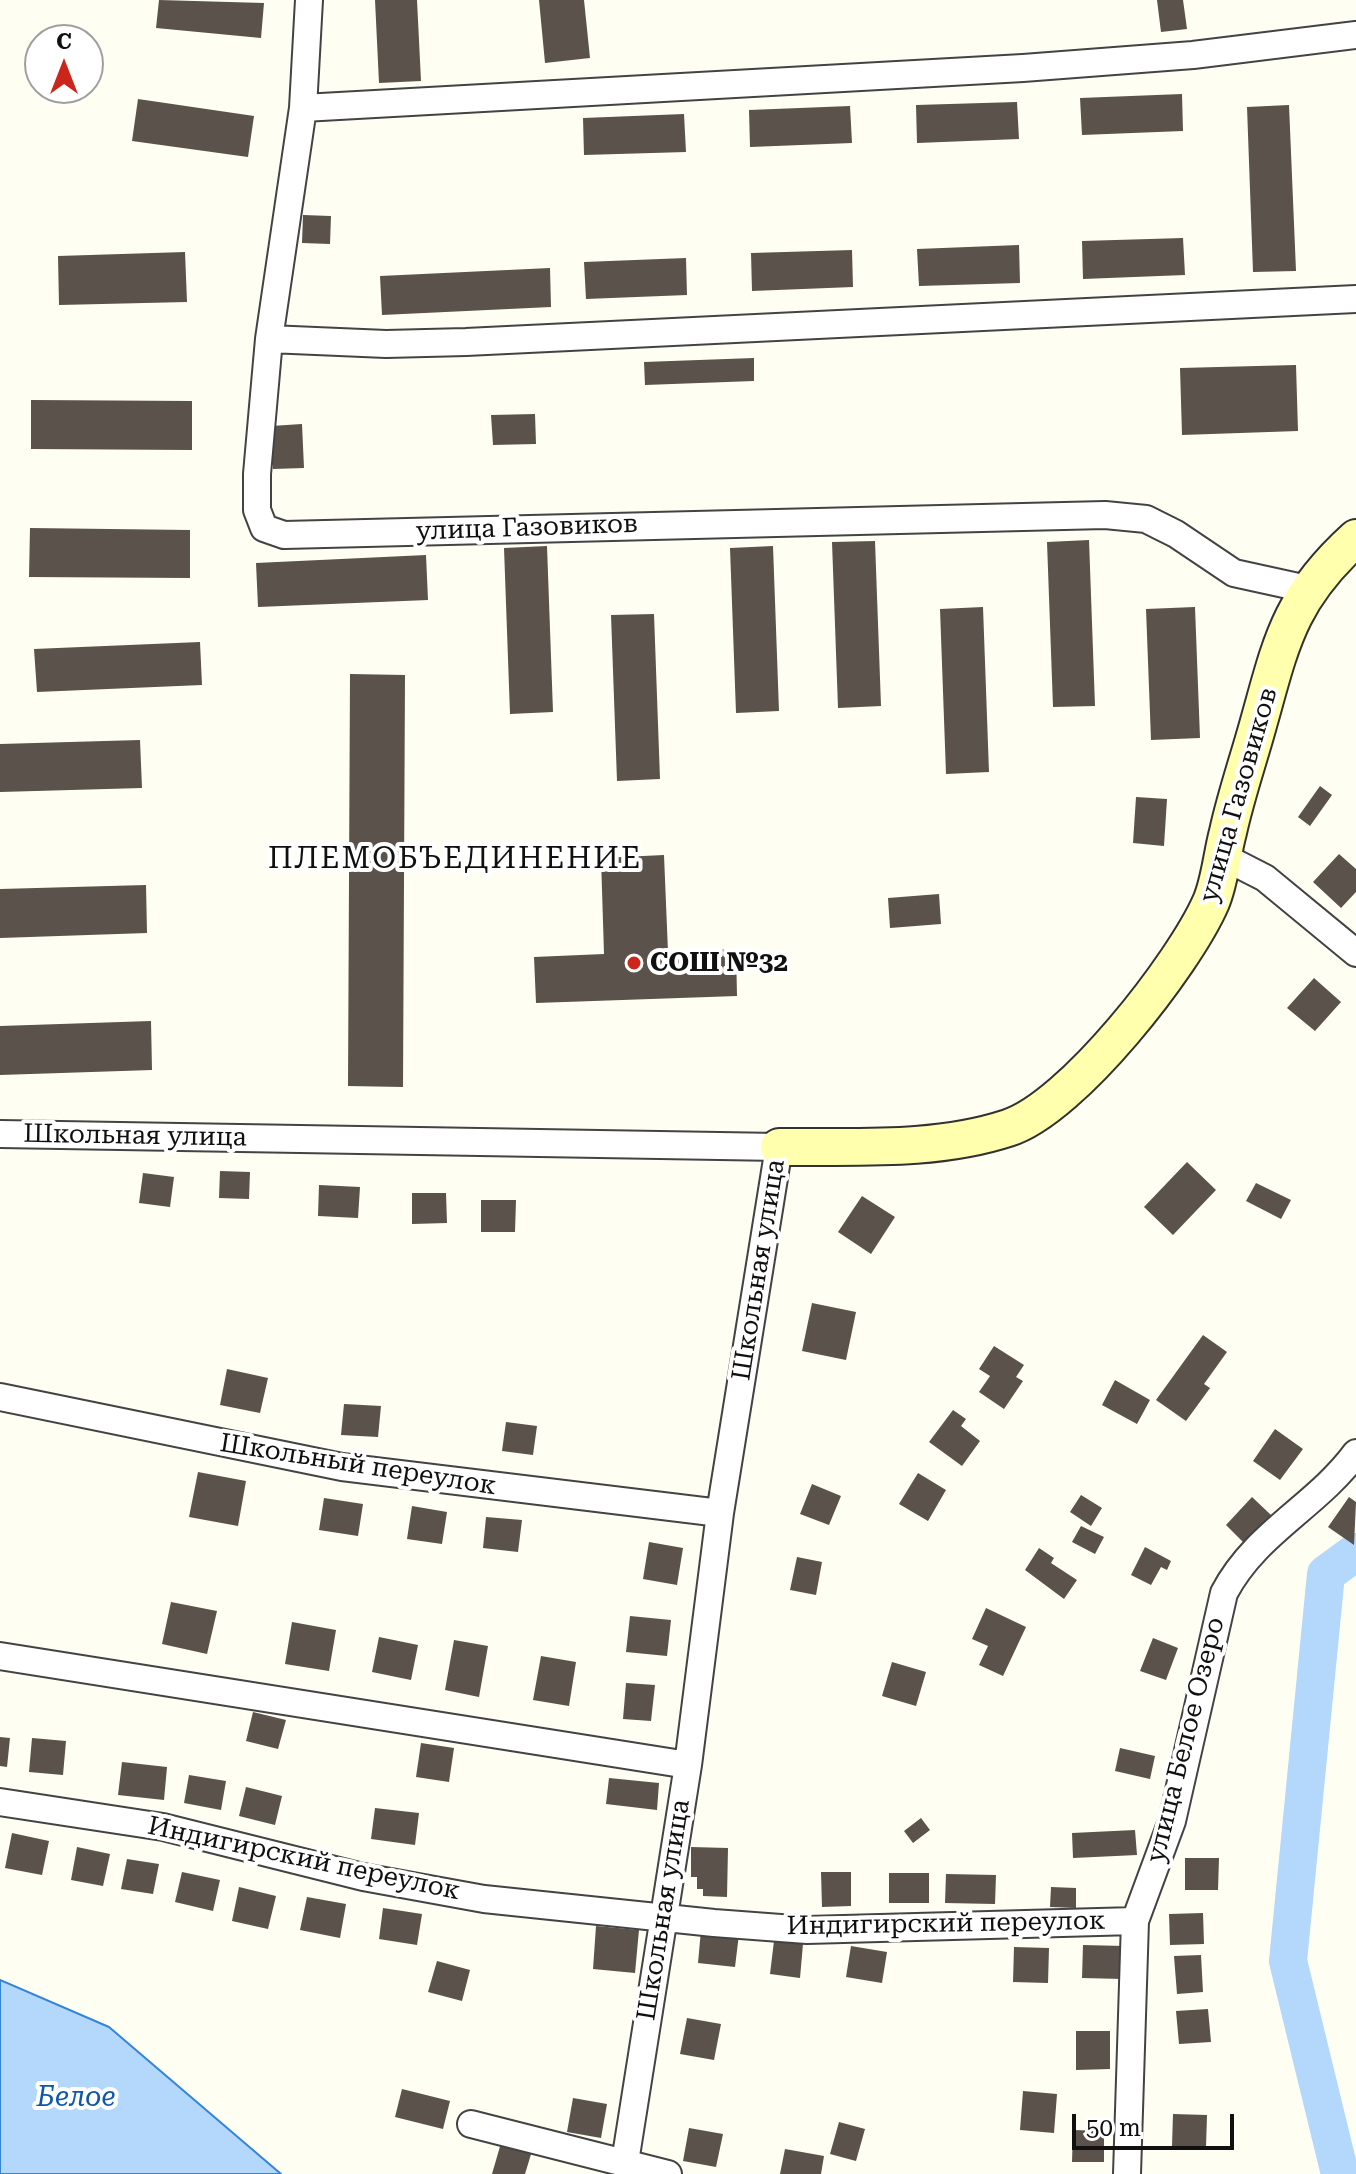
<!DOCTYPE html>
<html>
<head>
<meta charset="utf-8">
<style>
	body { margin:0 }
	#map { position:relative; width:1356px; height:2174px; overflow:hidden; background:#fffef3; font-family:"Roboto Serif",serif }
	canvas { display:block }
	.north { position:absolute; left:24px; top:24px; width:80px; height:80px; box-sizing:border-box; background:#fff; border:2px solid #9f9f9f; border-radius:50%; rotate:0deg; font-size:22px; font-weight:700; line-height:32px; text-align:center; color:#101010 }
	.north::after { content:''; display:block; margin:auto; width:28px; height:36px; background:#cc261c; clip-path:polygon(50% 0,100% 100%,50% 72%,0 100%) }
	.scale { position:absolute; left:1072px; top:2114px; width:162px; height:36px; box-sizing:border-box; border:4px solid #101010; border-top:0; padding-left:10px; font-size:24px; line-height:28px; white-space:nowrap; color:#101010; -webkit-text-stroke:6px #fff; paint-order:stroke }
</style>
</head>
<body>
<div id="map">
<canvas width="1356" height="2174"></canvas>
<div class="north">С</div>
<div class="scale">50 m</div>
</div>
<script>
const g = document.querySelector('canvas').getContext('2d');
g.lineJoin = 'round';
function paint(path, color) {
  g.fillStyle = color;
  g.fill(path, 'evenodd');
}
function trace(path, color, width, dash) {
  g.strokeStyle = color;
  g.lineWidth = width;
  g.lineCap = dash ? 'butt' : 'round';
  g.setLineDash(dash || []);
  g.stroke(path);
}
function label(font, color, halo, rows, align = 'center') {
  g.font = font + ' "Roboto Serif",serif';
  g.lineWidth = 8;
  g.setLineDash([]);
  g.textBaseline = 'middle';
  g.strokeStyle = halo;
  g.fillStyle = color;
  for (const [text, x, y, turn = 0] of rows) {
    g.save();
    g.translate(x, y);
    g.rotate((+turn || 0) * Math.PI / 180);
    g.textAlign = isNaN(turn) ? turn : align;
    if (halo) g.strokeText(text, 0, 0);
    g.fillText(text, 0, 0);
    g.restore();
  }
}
const water = new Path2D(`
	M0,1980l109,47 172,147h-281z`);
paint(water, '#b3d8fb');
trace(water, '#3485d8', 2);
trace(new Path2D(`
	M1340,2174l-52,-213 38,-387 30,-22`), '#b3d8fb', 38);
paint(new Path2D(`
	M159,0l105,3 -3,35 -105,-10z
	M375,0h42l4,81 -42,2z
	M539,0h45l6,58 -45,5z
	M1157,0h26l4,29 -26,3z
	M1182,94l1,37 -101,4 -2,-37z
	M138,99l116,17 -6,41 -116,-16z
	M1017,102l2,37 -102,4 -1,-38z
	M1289,105l7,166 -43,1 -6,-165z
	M850,106l2,37 -102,4 -1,-37z
	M684,114l2,38 -102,3 -1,-37z
	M303,215l28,1 -1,28 -28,-1z
	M1183,238l2,37 -102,4 -1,-38z
	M1019,245l1,38 -101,3 -2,-37z
	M852,250l1,37 -101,4 -1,-38z
	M185,252l2,50 -128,3 -1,-49z
	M686,258l1,37 -101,4 -2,-37z
	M550,268l1,39 -169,8 -2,-39z
	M754,358v23l-109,4 -1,-23z
	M1296,365l2,66 -116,4 -2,-67z
	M31,400l161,1v49l-161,-1z
	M535,414l1,30 -43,1 -2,-30z
	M302,424l2,44 -31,1 -2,-43z
	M30,528l160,2v48l-161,-1z
	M1089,540l6,166 -42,1 -6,-165z
	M875,541l6,165 -43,2 -6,-166z
	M547,546l6,166 -43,2 -6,-166z
	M773,546l6,165 -43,2 -6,-165z
	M426,555l2,45 -170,7 -2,-44z
	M983,607l6,165 -43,2 -6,-165z
	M1195,607l5,131 -49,2 -5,-131z
	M654,614l6,165 -43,2 -6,-166z
	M200,642l2,43 -165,7 -3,-43z
	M350,674l55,1 -2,412 -55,-1z
	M140,740l2,48 -142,4v-48z
	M1320,786l12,9 -22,31 -12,-9z
	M1136,797l31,2 -3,47 -31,-3z
	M1339,854l17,15v23l-15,16 -28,-26z
	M664,855l4,97 68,-3 1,47 -201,7 -2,-46 70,-3 -3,-96z
	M146,885l1,48 -147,5v-49z
	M939,894l2,30 -51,4 -2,-30z
	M1314,978l27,24 -26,29 -28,-23z
	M151,1021l1,49 -152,5v-49z
	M1187,1162l29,28 -43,45 -29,-28z
	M220,1171l30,1 -1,27 -30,-1z
	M143,1173l31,4 -4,30 -31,-4z
	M1256,1183l35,17 -10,19 -35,-18z
	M319,1185l41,2 -2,31 -40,-2z
	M412,1193h34l1,30 -35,1z
	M862,1196l33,21 -24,37 -33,-22z
	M481,1200h35l-1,32h-34z
	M812,1303l44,9 -10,48 -44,-9z
	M1203,1335l24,17 -23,32 6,4 -24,33 -30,-21z
	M994,1346l30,19 -8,12 7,4 -19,28 -25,-17 11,-16 -11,-7z
	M227,1369l41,9 -8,35 -40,-8z
	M1115,1380l35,20 -13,24 -35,-19z
	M344,1404l37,2 -3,31 -37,-2z
	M953,1410l13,9 -5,7 19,15 -18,25 -33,-24z
	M506,1422l31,4 -4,29 -31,-4z
	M1275,1429l28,20 -23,31 -27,-19z
	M198,1472l48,9 -8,45 -49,-9z
	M918,1473l28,17 -18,31 -29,-17z
	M812,1484l29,12 -12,29 -29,-11z
	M1081,1495l21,13 -11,18 -21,-14z
	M1252,1497l19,18 -27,28 -18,-18z
	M1349,1497l7,5 -2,43 -26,-18z
	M324,1498l39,6 -5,32 -39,-6z
	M412,1506l35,6 -5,32 -35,-5z
	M486,1517l36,3 -4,32 -35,-4z
	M1081,1526l23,11 -9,17 -23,-12z
	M649,1542l34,6 -6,37 -34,-6z
	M1145,1547l26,14 -4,9 -6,-3 -10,18 -20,-10z
	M1039,1548l15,10 -3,5 26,17 -13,19 -39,-29z
	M797,1557l25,5 -6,33 -26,-5z
	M171,1602l46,9 -10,43 -45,-10z
	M986,1608l40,19 -23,49 -24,-11 9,-19 -16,-7z
	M630,1616l41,4 -4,36 -41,-4z
	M292,1622l44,8 -7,41 -44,-7z
	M379,1637l39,8 -7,35 -39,-8z
	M1153,1638l25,10 -12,32 -26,-9z
	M454,1640l34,6 -9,51 -34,-7z
	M541,1656l35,6 -7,44 -36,-6z
	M892,1662l34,10 -10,34 -34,-10z
	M626,1683l29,2 -4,36 -28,-2z
	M253,1712l33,8 -8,29 -32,-8z
	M0,1737l10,1 -3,29 -7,-1z
	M32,1738l34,3 -3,34 -34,-3z
	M421,1743l33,5 -5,34 -33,-5z
	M1120,1748l35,8 -5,23 -35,-8z
	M122,1762l45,5 -3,33 -46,-5z
	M189,1775l37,6 -5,29 -37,-7z
	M609,1778l50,5 -2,27 -51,-6z
	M246,1787l36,9 -7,29 -36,-9z
	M375,1808l44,5 -4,32 -44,-6z
	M921,1818l9,12 -17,13 -9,-12z
	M1135,1830l2,25 -64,3 -1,-25z
	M12,1833l37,8 -7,34 -37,-7z
	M77,1847l33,7 -7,32 -32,-6z
	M691,1847l37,1 -1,49 -24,-1v-7h-6v-12h-6z
	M1185,1858h34l-1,32h-33z
	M127,1859l32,5 -6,30 -32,-5z
	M182,1872l38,8 -7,31 -38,-9z
	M821,1872h30v34l-29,1z
	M889,1873h40v30h-40z
	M946,1874l50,1 -1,29 -50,-1z
	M239,1887l37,9 -8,33 -36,-8z
	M1051,1887l25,1v20l-26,-1z
	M307,1897l39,7 -6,34 -40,-8z
	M383,1908l39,6 -5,31 -38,-6z
	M1203,1913l1,31 -34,1 -1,-31z
	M596,1926l43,4 -4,43 -42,-4z
	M701,1930l38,4 -4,33 -37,-4z
	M774,1941l29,3 -3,34 -30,-4z
	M1083,1945l41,1 -1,33 -41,-1z
	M851,1946l36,6 -5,31 -36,-6z
	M1014,1947l35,1 -1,35 -35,-1z
	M1201,1955l2,37 -26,2 -3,-38z
	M437,1961l33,9 -8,31 -34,-9z
	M1208,2009l3,33 -32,2 -3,-33z
	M687,2018l34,6 -7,36 -34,-6z
	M1076,2031h34v38l-34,1z
	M402,2089l48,12 -7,28 -48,-12z
	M1023,2091l34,3 -3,39 -34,-3z
	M573,2098l34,6 -6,34 -34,-6z
	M1173,2114l34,1 -1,32 -34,-1z
	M839,2122l26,7 -9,32 -26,-7z
	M689,2128l34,6 -7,33 -33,-6z
	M1073,2130l31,1v31h-32z
	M501,2143l31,8 -7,23h-33z
	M785,2149l39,7 -3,18h-41z`), '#5a524b');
const street = new Path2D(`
	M309,0l-6,108 -34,231 -12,135v36l7,18 20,7 821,-20 41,4 30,15 58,39 73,16
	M303,108l720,-40 170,-13 163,-20
	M269,339l117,5 80,-2 890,-43
	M1222,856l43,22 91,75
	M0,1134l779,13 -59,366 -32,252 -63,397
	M0,1397l342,70 378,46
	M0,1656l688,109
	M0,1802l163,25 200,50 121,22 230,24 93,7 328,-9
	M471,2124l197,50
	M1127,2174l8,-253 37,-100 52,-228c32,-61 92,-86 132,-140`);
const secondary = new Path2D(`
	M779,1147c75,-1 156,5 229,-19 64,-20 176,-164 203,-226 9,-21 11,-48 17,-70 7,-32 17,-62 26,-93 26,-89 30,-136 102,-201`);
trace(street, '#434343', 30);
trace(secondary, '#323232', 40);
trace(street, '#fff', 26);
trace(secondary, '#ffffae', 36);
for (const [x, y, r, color] of [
	[634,963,8,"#cc261c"]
]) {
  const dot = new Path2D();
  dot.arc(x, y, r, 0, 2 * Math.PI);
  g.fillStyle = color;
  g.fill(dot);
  trace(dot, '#fff', 3);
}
label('26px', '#101010', '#fff', [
	["улица Газовиков",527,528,-2],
	["улица Газовиков",1239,795,-74],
	["Школьная улица",135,1136,1],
	["Школьная улица",759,1270,-81],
	["Школьный переулок",358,1465,9],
	["улица Белое Озеро",1186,1740,-76],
	["Индигирский переулок",304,1859,12],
	["Школьная улица",664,1910,-81],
	["Индигирский переулок",946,1924,-1]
]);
label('bold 26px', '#101010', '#fff', [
	["СОШ №32",650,963]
], 'left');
label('italic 28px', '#0e57ad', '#fff', [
	["Белое",76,2098]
]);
g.letterSpacing = '2px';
label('30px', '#101010', '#fff', [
	["ПЛЕМОБЪЕДИНЕНИЕ",455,859]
]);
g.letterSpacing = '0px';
</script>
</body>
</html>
